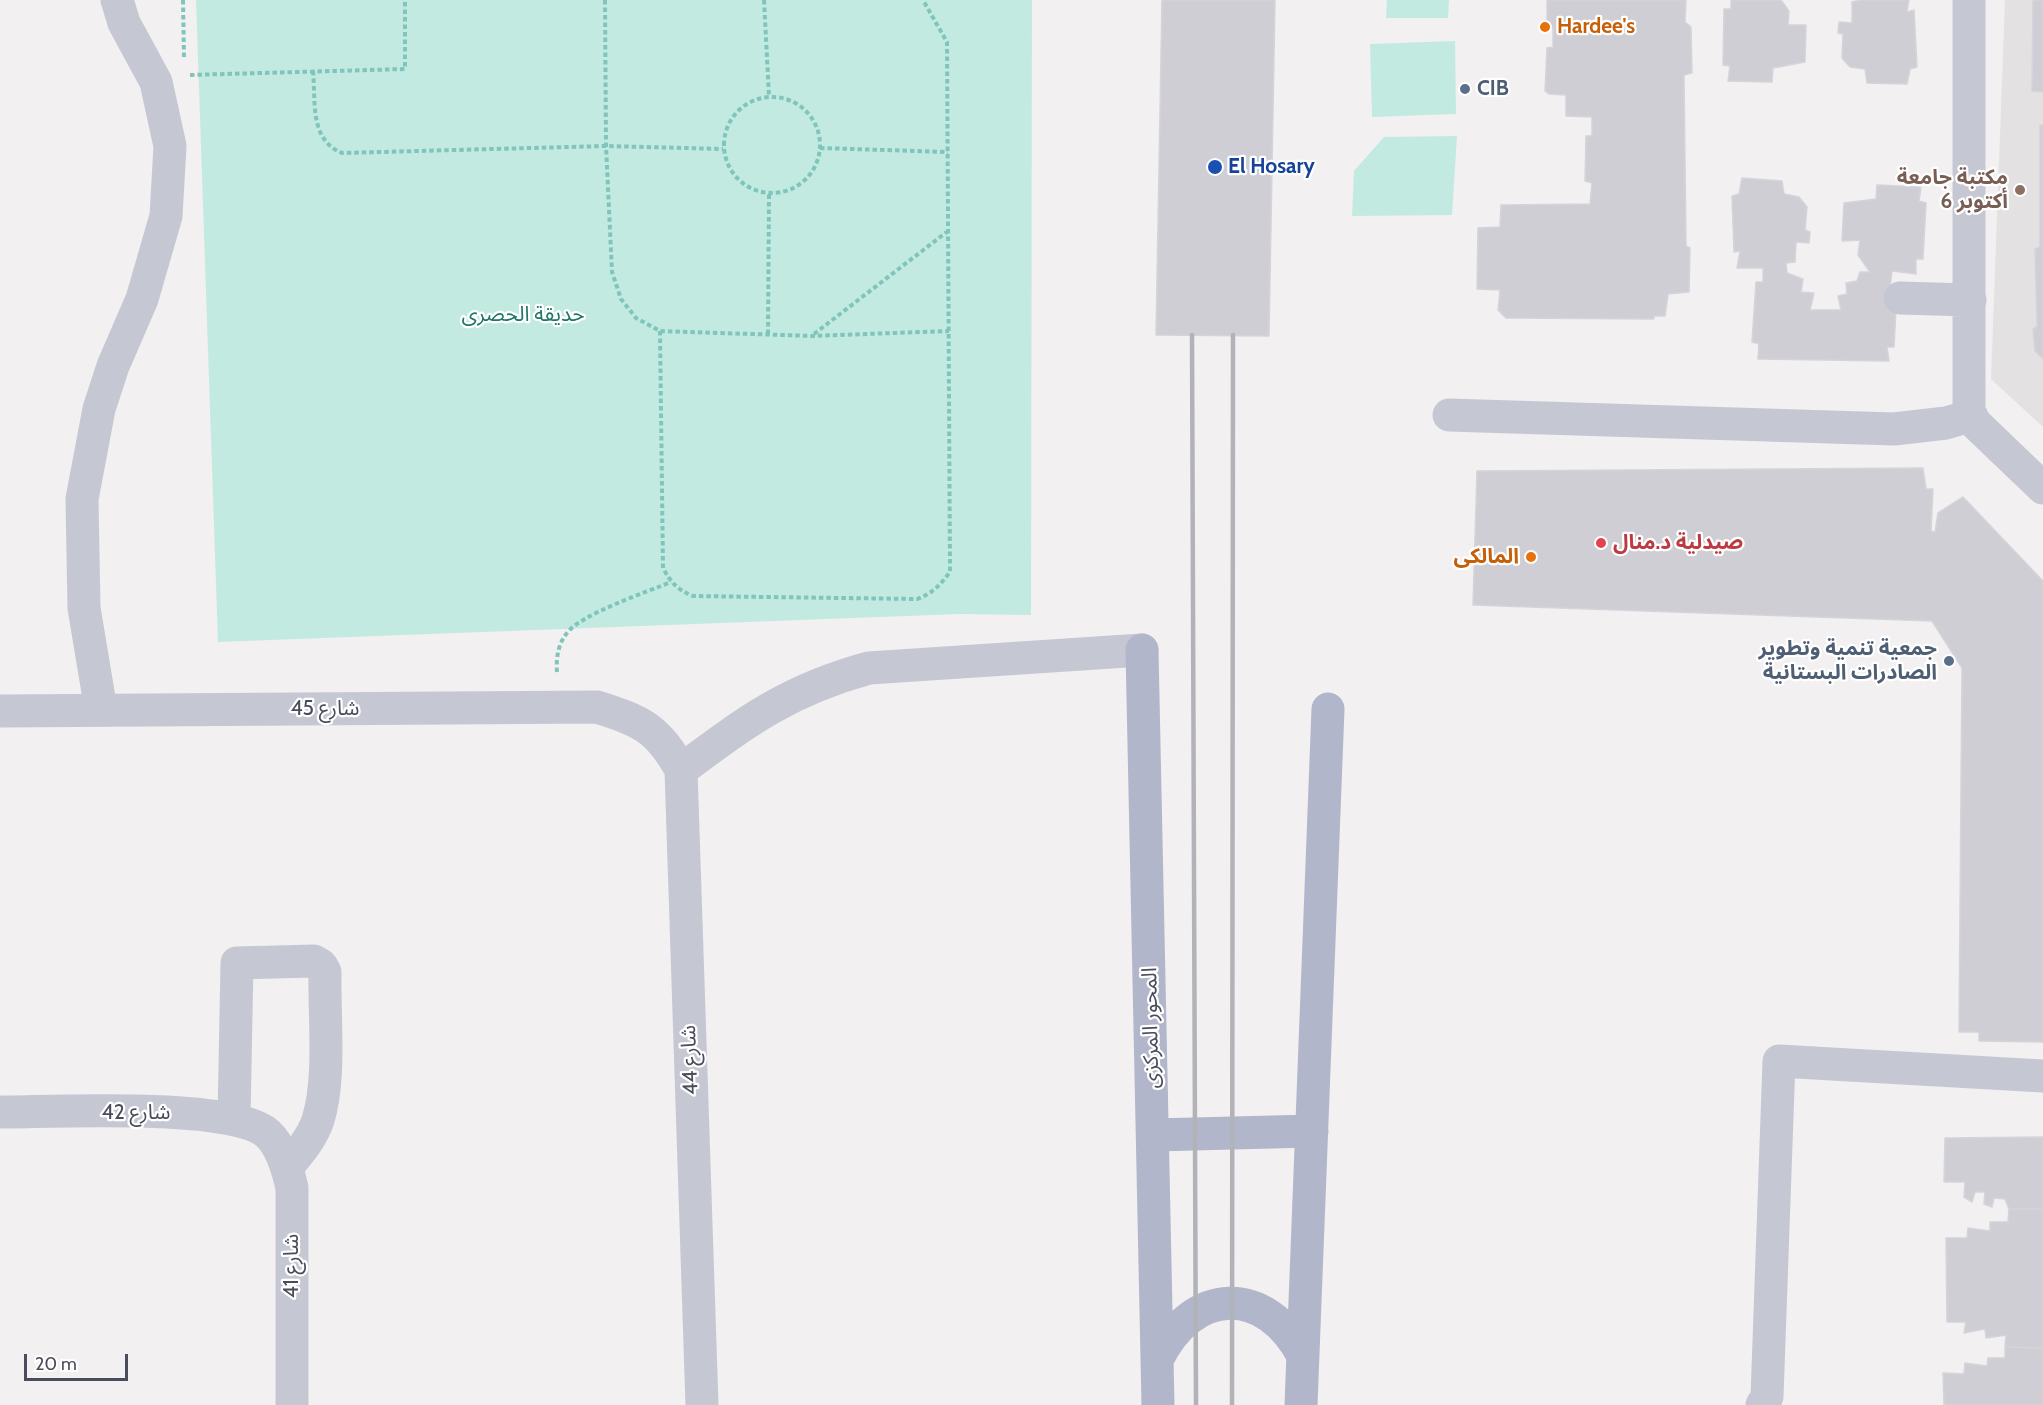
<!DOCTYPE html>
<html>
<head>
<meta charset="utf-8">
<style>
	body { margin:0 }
	#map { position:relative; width:2043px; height:1405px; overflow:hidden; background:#f2f0f0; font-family:Cabin,sans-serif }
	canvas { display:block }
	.scale { position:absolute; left:24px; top:1354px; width:104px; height:27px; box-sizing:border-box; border:3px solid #4a4c5b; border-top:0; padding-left:8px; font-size:18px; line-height:21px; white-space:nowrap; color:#4a4c5b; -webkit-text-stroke:4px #fff; paint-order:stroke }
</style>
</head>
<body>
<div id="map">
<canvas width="2043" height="1405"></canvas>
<div class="scale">20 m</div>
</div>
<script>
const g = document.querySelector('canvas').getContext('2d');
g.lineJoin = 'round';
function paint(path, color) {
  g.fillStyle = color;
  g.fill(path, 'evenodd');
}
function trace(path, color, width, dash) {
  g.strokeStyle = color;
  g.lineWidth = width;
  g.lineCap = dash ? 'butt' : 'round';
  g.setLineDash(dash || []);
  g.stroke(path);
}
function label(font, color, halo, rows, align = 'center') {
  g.font = font + ' Cabin,"Noto Sans Arabic",sans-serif';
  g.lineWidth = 4.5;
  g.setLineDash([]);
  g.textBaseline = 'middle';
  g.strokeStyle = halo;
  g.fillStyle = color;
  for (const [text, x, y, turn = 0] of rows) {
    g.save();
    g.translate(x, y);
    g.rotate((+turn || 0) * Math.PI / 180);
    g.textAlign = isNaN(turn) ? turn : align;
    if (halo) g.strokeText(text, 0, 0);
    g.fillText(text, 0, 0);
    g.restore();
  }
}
paint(new Path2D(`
	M2005,0h38v427l-52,-48z`), '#e3e1e1');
paint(new Path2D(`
	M196,0h836l-1,615 -72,-1 -741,28z
	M1387,0h62l-1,18h-62z
	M1455,41l1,73 -84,3 -2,-73z
	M1457,136l-5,79 -100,1 2,-45 30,-34z`), '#c3eae0');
const building = new Path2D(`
	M1162,0h113l-6,336 -113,-1z
	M1547,0h139l-1,22 6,5 1,46 -8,2 2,171 4,2 -1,44 -21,2 -3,22h-11v3l-148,-1 -8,-8 2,-20 -23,-1 1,-61 22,-1 1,-22 89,-1 2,-21 -7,-2 1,-45h6v-19l-26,-1v-21l-17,-1 -4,-3 2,-43 6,-1v-19l-6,-1z
	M1731,0h50l8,11 -1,14h18l-1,37 -32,6 -1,14 -44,-1 2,-15 -7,-1 1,-56h7z
	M1861,0h48l-2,12 7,-2 3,57 -7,2 -3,15 -40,-1 -2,-14 -15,-2 -8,-9 1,-24 -5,-1 1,-11 13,1v-21z
	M2033,0h10v92l-11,-1z
	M2040,125h3v234l-8,-8 -2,-22 4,-2 -2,-78 5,-2z
	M1742,178l40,3 2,13 15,3 8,10 -2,23 5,2 -1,11 -13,-1 -1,20 -9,1 1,10 16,6 -2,13 13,1 -4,17h31l-3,-14 9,-2 -1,-11 11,-2 3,-9h10l-12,-17 2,-15 -18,1 2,-38 32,-4 1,-14 44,2 -2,14 7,2 -3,56h-7v15l-24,-3 -2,17 7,1 -3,58h-7l2,14 -131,-2 1,-15 -7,-2 4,-60h7v-14h-26l3,-17 -6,1 -2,-56 7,-2z
	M1923,468l3,21h7l-2,42 4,1 3,-19 25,-16 80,84v461l-64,-1v-9h-20l3,-364 -30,-47 -459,-16 4,-134z
	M2043,1137v72h-34l-4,-10 -11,-1 -2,9 -8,-3 1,-12h-10l-3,10 -8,-5 1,-15h-21l1,-44z
	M2009,1209h34v139l-38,-1 1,-12 -20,3 -1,-9 -21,4 2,-11h-19l-1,-84h21l1,-10 22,3v-9h18z
	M2005,1347l38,1v57h-99l-1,-32 21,1 1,-11 22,3 1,-8h17z`);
paint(building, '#ceced4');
trace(building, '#d5d4da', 1.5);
trace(new Path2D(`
	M183,0l1,59
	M605,0l1,146 6,126 9,27 15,19 24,13 152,5 137,-5
	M764,0l5,96
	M313,71c3,32 -4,68 29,82l264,-7 117,3
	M190,75l215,-6v-69
	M724 145a48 48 0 1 1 96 0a48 48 0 1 1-96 0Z
	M820,148l128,4
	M660,331l3,237c8,15 15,22 30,28l224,3c15,-5 23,-14 33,-27l-3,-530 -24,-42
	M768,334l1,-141
	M814,334l134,-103
	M557,672c-1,-14 1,-28 10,-39 14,-19 80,-41 104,-51`), '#7fc5bb', 4, [4.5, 3]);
trace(new Path2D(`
	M1969,0v411l6,12 68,65
	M1900,298l70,2
	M1449,415l445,14 52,-6 24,-7
	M101,710l-17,-102 -2,-109 17,-90 14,-43 29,-67 24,-83 4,-70 -14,-64 -32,-59 -7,-23
	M0,711l597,-4c44,14 61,21 84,63l21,635
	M681,770c66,-49 107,-80 188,-102l273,-18
	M0,1112c53,0 234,-10 268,22 14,13 20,36 24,54v217
	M234,1118l3,-155 77,-2 7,4 4,7c-1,44 6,107 -7,148 -6,18 -19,33 -31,47
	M1762,1405l5,-8 12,-336 264,15`), '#c5c7d3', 33);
trace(new Path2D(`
	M1142,650l16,755
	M1154,1135l158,-4
	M1157,1360c35,-74 109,-76 146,-4
	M1301,1405l27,-696`), '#b2b6cb', 33);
trace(new Path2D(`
	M1192,335l4,1070
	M1232,1405l1,-1070`), '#b2b3b9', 4.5);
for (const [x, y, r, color] of [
	[1545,27,6,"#e8710a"],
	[1465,89,6,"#5c6f8a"],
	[1215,167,8,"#1a4fb4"],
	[2020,190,6,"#8d6e63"],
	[1601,543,6,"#e0444e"],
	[1531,557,6,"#e8710a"],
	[1949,661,6,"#5c6f8a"]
]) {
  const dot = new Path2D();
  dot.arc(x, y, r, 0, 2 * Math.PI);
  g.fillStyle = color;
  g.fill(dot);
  trace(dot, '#fff', 2);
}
label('bold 21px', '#c56008', '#fff', [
	["Hardee's",1557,27],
	["المالكى",1519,557,"right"]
], 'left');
label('bold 21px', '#4e5e75', '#fff', [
	["CIB",1477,89],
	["جمعية تنمية وتطوير",1937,649,"right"],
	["الصادرات البستانية",1937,673,"right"]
], 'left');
label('bold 21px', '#164399', '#fff', [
	["El Hosary",1228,167]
], 'left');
label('bold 21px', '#785e54', '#fff', [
	["مكتبة جامعة",2008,178],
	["6 أكتوبر",2008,202]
], 'right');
label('21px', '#217569', '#fff', [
	["حديقة الحصرى",523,315]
]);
label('bold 21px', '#be3a42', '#fff', [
	["صيدلية د.منال",1613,543]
], 'left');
label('21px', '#4a4c5b', '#fff', [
	["شارع 45",325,709],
	["المحور المركزى",1151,1028,-91],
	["شارع 44",690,1060,-92],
	["شارع 42",136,1113],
	["شارع 41",292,1266,-90]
]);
</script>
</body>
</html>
